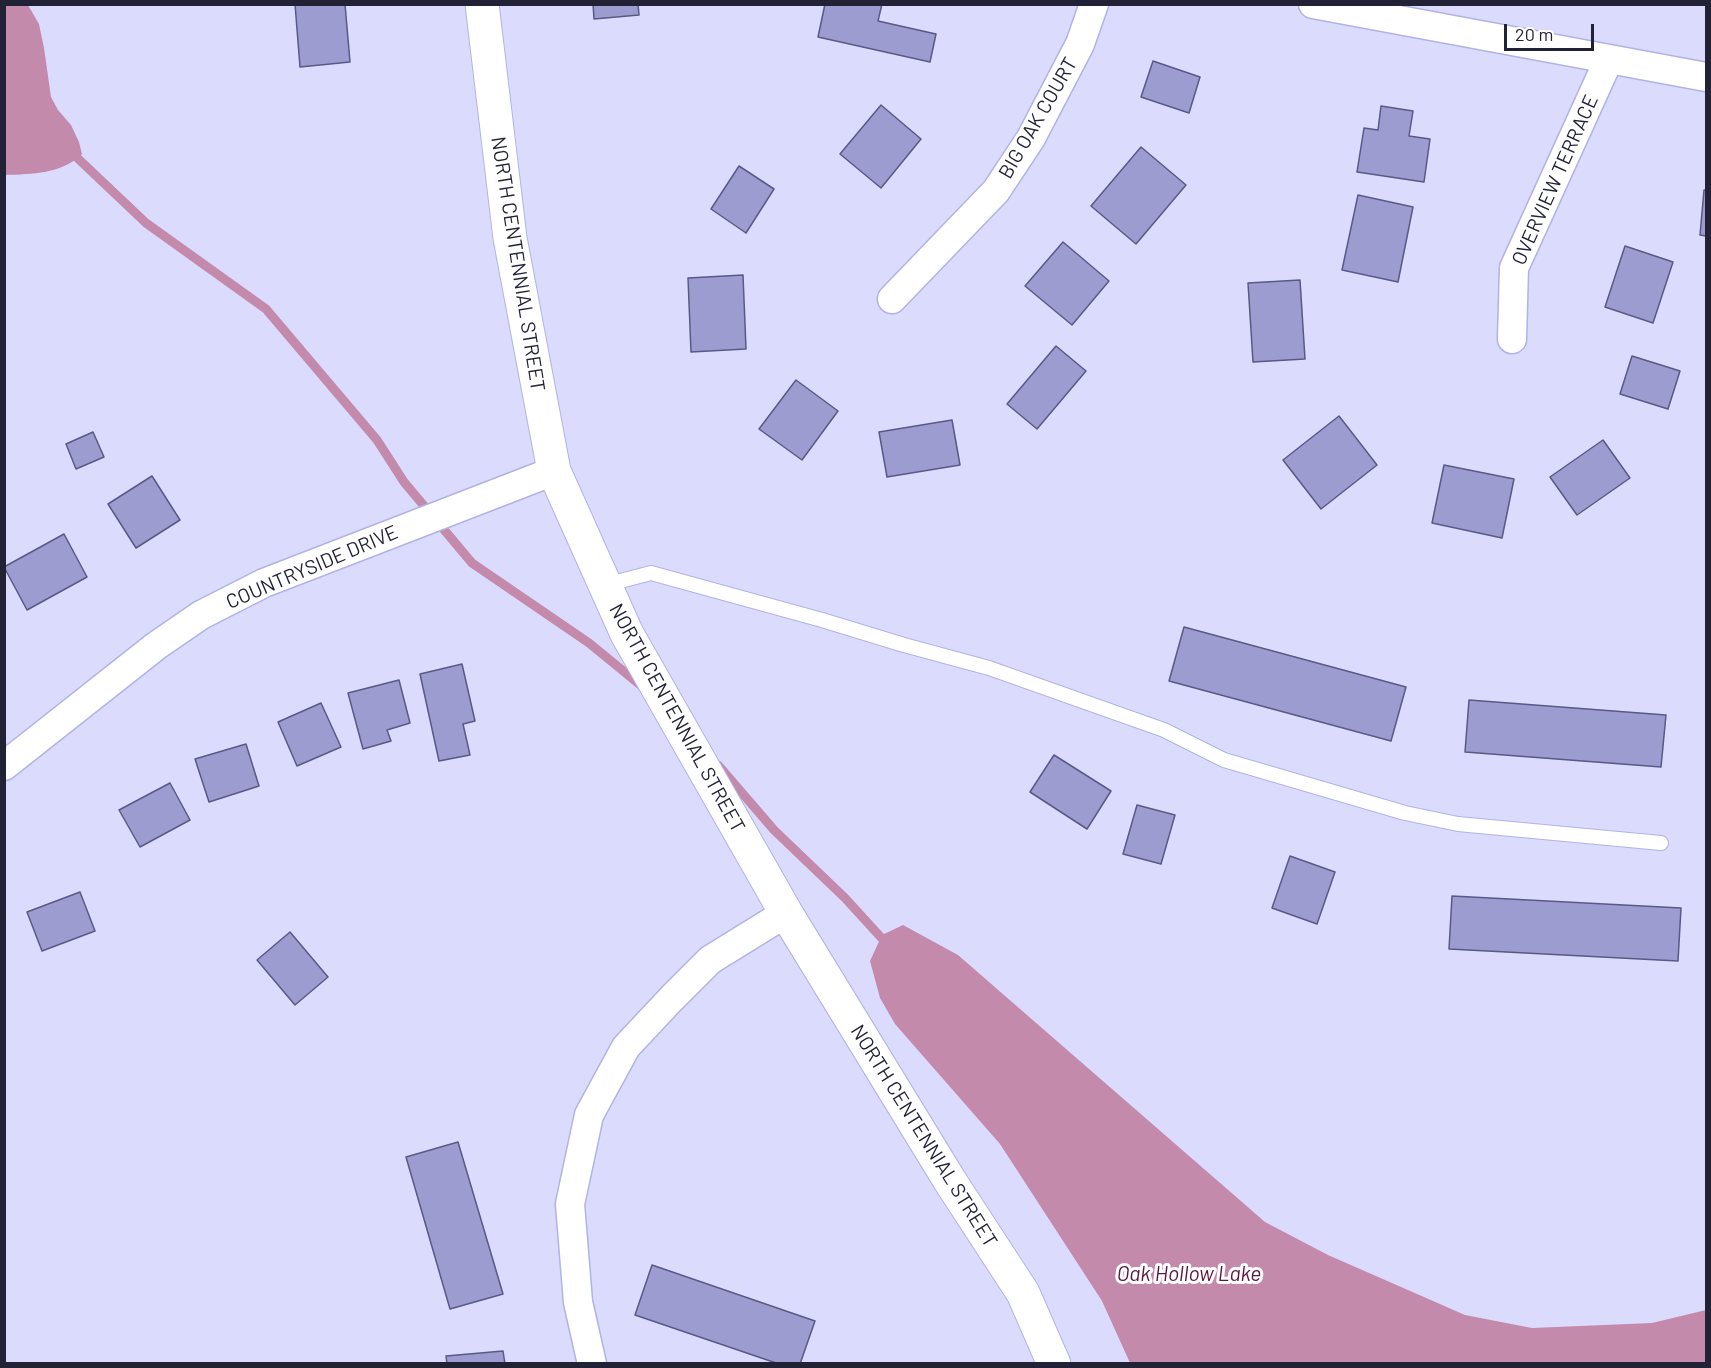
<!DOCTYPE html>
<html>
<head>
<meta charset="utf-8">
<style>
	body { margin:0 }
	#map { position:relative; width:1711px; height:1368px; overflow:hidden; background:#dbdcfd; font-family:Barlow,sans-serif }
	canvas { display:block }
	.frame { position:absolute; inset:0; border:6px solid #222236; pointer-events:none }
	.scale { position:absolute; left:1504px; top:24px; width:90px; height:27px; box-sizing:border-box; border:3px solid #222236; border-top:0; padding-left:8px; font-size:18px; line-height:21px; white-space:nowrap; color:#222236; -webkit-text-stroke:4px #fff; paint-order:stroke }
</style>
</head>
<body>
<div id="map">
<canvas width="1711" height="1368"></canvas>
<div class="frame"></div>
<div class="scale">20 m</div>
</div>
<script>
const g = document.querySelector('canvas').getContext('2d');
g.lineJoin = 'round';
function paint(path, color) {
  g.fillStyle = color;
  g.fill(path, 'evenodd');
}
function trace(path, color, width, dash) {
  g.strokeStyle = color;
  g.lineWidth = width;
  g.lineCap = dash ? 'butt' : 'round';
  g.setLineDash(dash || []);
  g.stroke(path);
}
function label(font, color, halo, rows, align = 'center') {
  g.font = font + ' Barlow,sans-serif';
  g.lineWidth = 6;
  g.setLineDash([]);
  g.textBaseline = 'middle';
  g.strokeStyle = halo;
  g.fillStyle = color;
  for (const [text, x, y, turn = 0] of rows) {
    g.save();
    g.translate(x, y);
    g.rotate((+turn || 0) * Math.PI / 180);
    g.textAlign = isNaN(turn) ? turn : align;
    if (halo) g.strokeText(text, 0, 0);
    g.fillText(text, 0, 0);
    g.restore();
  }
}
paint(new Path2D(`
	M5,4l23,1 11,19 5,24 7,49 7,13 13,15 8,17 3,12c-20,20 -50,20 -77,21z
	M903,925l55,30 307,267 63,33 137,60 67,13 120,-5 54,-13v53h-576l-28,-62 -102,-157 -105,-120 -15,-26 -10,-37 12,-26z`), '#c48aab');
trace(new Path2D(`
	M70,151l76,72 120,86 111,131 27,42 68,81 117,80 55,45
	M718,765l56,65 71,68 42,46`), '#c48aab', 9);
const building = new Path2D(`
	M295,4h50l5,58 -50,5z
	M593,4h45l1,11 -45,4z
	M825,4h57l-4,17 58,13 -6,28 -112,-25z
	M1153,61l47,16 -11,36 -48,-16z
	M881,105l40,34 -40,49 -41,-34z
	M1381,106l32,5 -4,25 21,3 -6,43 -67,-10 7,-44 14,2z
	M1141,147l45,38 -50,59 -45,-38z
	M739,166l35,23 -28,44 -35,-24z
	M1704,190h2v46l-6,-1z
	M1358,195l55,12 -15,75 -56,-12z
	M1063,242l46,39 -37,44 -47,-39z
	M1625,246l48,16 -20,61 -48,-16z
	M743,275l3,74 -55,3 -3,-74z
	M1300,280l5,79 -52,3 -5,-79z
	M1056,346l30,25 -49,58 -30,-25z
	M1632,356l48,15 -12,38 -48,-15z
	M796,380l42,31 -36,49 -43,-31z
	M1339,416l38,49 -56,44 -38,-49z
	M952,420l8,45 -73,12 -8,-45z
	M93,432l11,25 -28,12 -10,-25z
	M1603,440l27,38 -53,37 -27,-38z
	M1444,465l70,14 -12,59 -70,-15z
	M152,476l28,44 -44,28 -28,-44z
	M64,534l23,43 -60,33 -23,-43z
	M1184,627l222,60 -15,54 -222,-60z
	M462,664l13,57 -12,3 7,31 -31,6 -19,-87z
	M399,680l11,43 -23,7 4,11 -28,8 -15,-56z
	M1469,700l197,15 -5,52 -196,-15z
	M321,703l20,44 -44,19 -19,-44z
	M246,744l13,42 -50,16 -14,-43z
	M1054,755l57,36 -24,38 -57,-37z
	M170,783l20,37 -50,27 -21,-37z
	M1137,805l38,10 -14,49 -38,-10z
	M1290,856l45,16 -18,52 -45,-16z
	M80,892l15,39 -53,20 -15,-39z
	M1452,896l229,12 -3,53 -229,-12z
	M290,932l38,45 -33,28 -38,-45z
	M458,1142l45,152 -53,15 -44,-152z
	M652,1265l163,56 -15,43h-21l-144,-49z
	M503,1351l2,13h-58l-1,-8z`);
paint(building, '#9c9cd0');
trace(building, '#595887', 1.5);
const lane = new Path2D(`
	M605,585l46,-12 171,47 82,25 85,23 175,62 60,30 181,53 53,11 203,19`);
const street = new Path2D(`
	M1313,4l393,73
	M892,299l104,-108 35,-53 49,-94 14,-40
	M1512,339l2,-71 95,-209
	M4,766l152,-120 45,-31 63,-32 290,-112
	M592,1364l-14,-62 -8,-98 19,-89 37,-68 46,-49 38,-38 76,-47`);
const secondary = new Path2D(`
	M482,4l28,234 44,233 73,163 159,279 164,268 73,112 31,71`);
trace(lane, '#b1b2e7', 16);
trace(street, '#b1b2e7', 31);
trace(secondary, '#b1b2e7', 35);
trace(lane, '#fff', 14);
trace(street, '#fff', 28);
trace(secondary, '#fff', 33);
label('20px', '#222236', '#fff', [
	["BIG OAK COURT",1038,118,-60],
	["OVERVIEW TERRACE",1555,180,-66],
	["NORTH CENTENNIAL STREET",518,264,81],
	["COUNTRYSIDE DRIVE",312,567,-23],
	["NORTH CENTENNIAL STREET",677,718,61],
	["NORTH CENTENNIAL STREET",924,1136,58]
]);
label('italic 21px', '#5b1644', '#fff', [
	["Oak Hollow Lake",1189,1274]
]);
</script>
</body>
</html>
